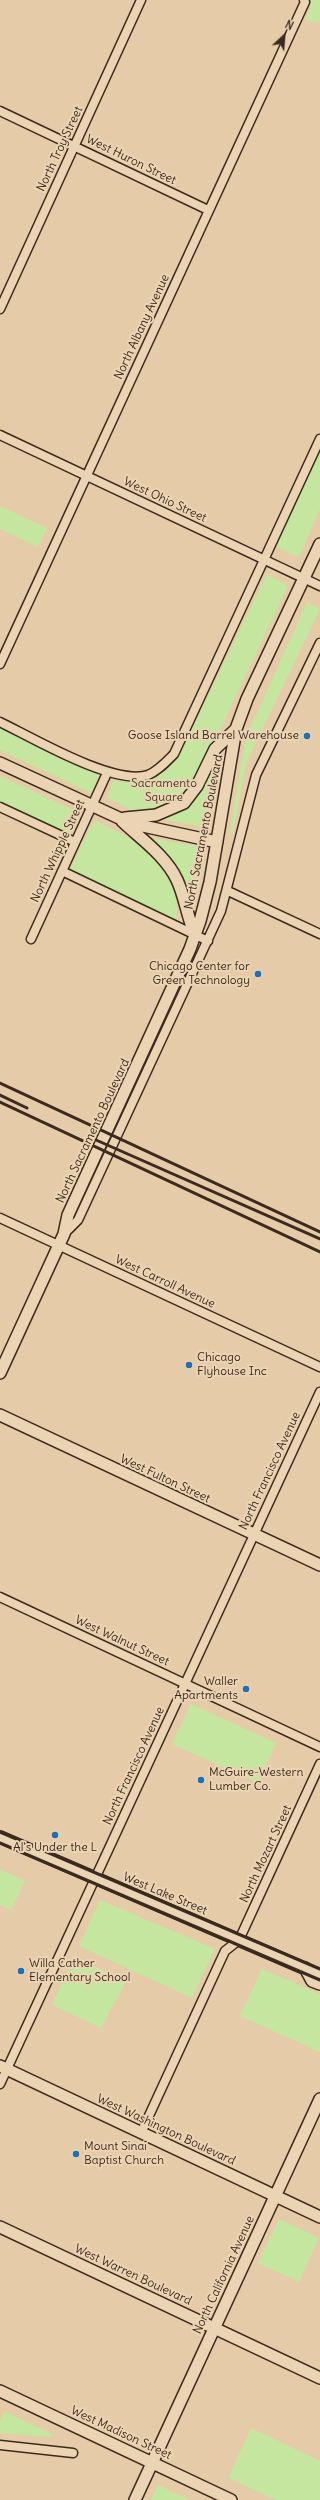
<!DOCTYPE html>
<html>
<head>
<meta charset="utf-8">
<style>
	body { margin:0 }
	#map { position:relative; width:320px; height:2500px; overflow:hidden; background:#e6cba8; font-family:Delius,sans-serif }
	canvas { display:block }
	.north { position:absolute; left:264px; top:16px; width:40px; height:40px; -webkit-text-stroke:3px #ead4b3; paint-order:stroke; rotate:26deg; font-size:11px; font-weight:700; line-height:16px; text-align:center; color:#3b2a1e }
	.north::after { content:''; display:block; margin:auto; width:14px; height:18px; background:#3b2a1e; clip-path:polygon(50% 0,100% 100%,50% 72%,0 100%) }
</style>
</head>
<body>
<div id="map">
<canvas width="320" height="2500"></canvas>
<div class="north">N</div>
</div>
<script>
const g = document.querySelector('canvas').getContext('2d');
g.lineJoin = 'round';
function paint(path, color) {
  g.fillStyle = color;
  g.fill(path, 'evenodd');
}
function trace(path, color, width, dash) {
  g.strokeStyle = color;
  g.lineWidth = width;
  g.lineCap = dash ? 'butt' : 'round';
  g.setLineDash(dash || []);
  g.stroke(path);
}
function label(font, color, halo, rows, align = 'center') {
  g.font = font + ' Delius,sans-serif';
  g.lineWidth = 4;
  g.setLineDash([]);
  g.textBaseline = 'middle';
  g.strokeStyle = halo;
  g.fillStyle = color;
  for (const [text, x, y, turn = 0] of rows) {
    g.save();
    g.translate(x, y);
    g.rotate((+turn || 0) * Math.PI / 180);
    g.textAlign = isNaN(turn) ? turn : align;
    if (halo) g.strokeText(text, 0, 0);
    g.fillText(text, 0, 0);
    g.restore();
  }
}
paint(new Path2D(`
	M310,0h10v21l-7,1 -8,-3 6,-12z
	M320,450v59l-21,48 -24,-11z
	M0,506l47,22 -9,19 -38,-18z
	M267,574l21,12 -80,169 -19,35 -15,14 -24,7 -18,-1 -25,-12 6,-17c34,3 38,0 64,-21z
	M307,602l13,7 -74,155 -13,70h-3l15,-94z
	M0,726l100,47 -9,20 -91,-43z
	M219,751l-13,76 -46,-8 26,-13z
	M0,776l80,37 -9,21 -71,-33z
	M96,821c43,20 86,45 81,99l-107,-50 20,-43z
	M145,837l57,10 -10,55 -8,-17z
	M191,1704l85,39 -18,40 -86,-39z
	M0,1869l25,12 -14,29 -11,-5z
	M100,1900l115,49 -23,49 -113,-52z
	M74,1958l53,22 -26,48 -49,-23z
	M262,1969l58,25v58l-80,-36z
	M279,2219l40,19 -20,44 -41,-19z
	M4,2411l48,23 -1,3 -51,-4v-10z
	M251,2428l69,33v39h-44l-48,-22z
	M158,2485l32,15h-39z`), '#c4e69f');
const street = new Path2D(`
	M0,111l208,99
	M0,309l141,-309
	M0,435l320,151
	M0,664l305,-662 -1,-2
	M0,722c33,16 114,64 148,53 10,-4 18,-13 26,-21l146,-315
	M0,807l75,35
	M62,871l146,70
	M228,891l92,43
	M31,939l76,-166
	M0,1218l320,149
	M64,1234l14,-14 143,-309 35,-136 64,-132
	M0,1597l320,150
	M0,2084l320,-692
	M141,2133l84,-182 14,-11 81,-176
	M0,2445l73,8`);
const secondary = new Path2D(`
	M0,763l119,55 24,8 74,16
	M125,818l31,-3 28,-12 13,-17 18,-37 21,-20
	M122,821c19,18 44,35 55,59 8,17 10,36 18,55
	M0,1373l64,-139 4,-19 122,-266 10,-28 10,-39 26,-153 11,-30 73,-155
	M0,1415l320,150
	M0,1837l320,138
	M305,1968l7,13 8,3
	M0,2066l320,151
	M0,2227l320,151
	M0,2391l231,109
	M135,2500l185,-401`);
trace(street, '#3b2a1e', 11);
trace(secondary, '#3b2a1e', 14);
trace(street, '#ead4b3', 8);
trace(secondary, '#ead4b3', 11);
trace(new Path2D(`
	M0,1083l320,149
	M0,1095l27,13
	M0,1102l320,150
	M96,1140l224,99
	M0,1832l320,137
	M0,1843l320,137`), '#3b2a1e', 3);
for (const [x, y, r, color] of [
	[307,736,4,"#1f6fb2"],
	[258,974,4,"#1f6fb2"],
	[189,1365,4,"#1f6fb2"],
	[246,1689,4,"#1f6fb2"],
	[201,1780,4,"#1f6fb2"],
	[55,1835,4,"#1f6fb2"],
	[21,1971,4,"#1f6fb2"],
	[76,2154,4,"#1f6fb2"]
]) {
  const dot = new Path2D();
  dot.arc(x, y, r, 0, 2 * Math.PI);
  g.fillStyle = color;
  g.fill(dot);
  trace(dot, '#ead4b3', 1.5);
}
label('12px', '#3b2a1e', '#ead4b3', [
	["North Troy Street",60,149,-65],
	["West Huron Street",131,160,26],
	["North Albany Avenue",142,327,-65],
	["West Ohio Street",165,500,25],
	["North Sacramento Boulevard",204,832,-79],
	["North Whipple Street",58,851,-65],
	["North Sacramento Boulevard",93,1131,-65],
	["West Carroll Avenue",165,1282,25],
	["North Francisco Avenue",270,1471,-65],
	["West Fulton Street",165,1479,25],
	["West Walnut Street",122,1641,25],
	["North Francisco Avenue",134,1766,-65],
	["North Mozart Street",266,1854,-65],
	["West Lake Street",165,1894,23],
	["West Washington Boulevard",166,2130,25],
	["West Warren Boulevard",133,2275,25],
	["North California Avenue",224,2275,-65],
	["West Madison Street",121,2433,25]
]);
label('12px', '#3b2a1e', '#ead4b3', [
	["Goose Island Barrel Warehouse",299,736,"right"],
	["Chicago Center for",250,967,"right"],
	["Green Technology",250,981,"right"],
	["Chicago",197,1358],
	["Flyhouse Inc",197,1372],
	["Waller",238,1682,"right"],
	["Apartments",238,1696,"right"],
	["McGuire-Western",209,1773],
	["Lumber Co.",209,1787],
	["Al's Under the L",55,1848,"center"],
	["Willa Cather",29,1964],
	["Elementary School",29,1978],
	["Mount Sinai",84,2147],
	["Baptist Church",84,2161]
], 'left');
label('12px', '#493d2b', '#ead4b3', [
	["Sacramento",164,784],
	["Square",164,798]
]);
</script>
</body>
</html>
